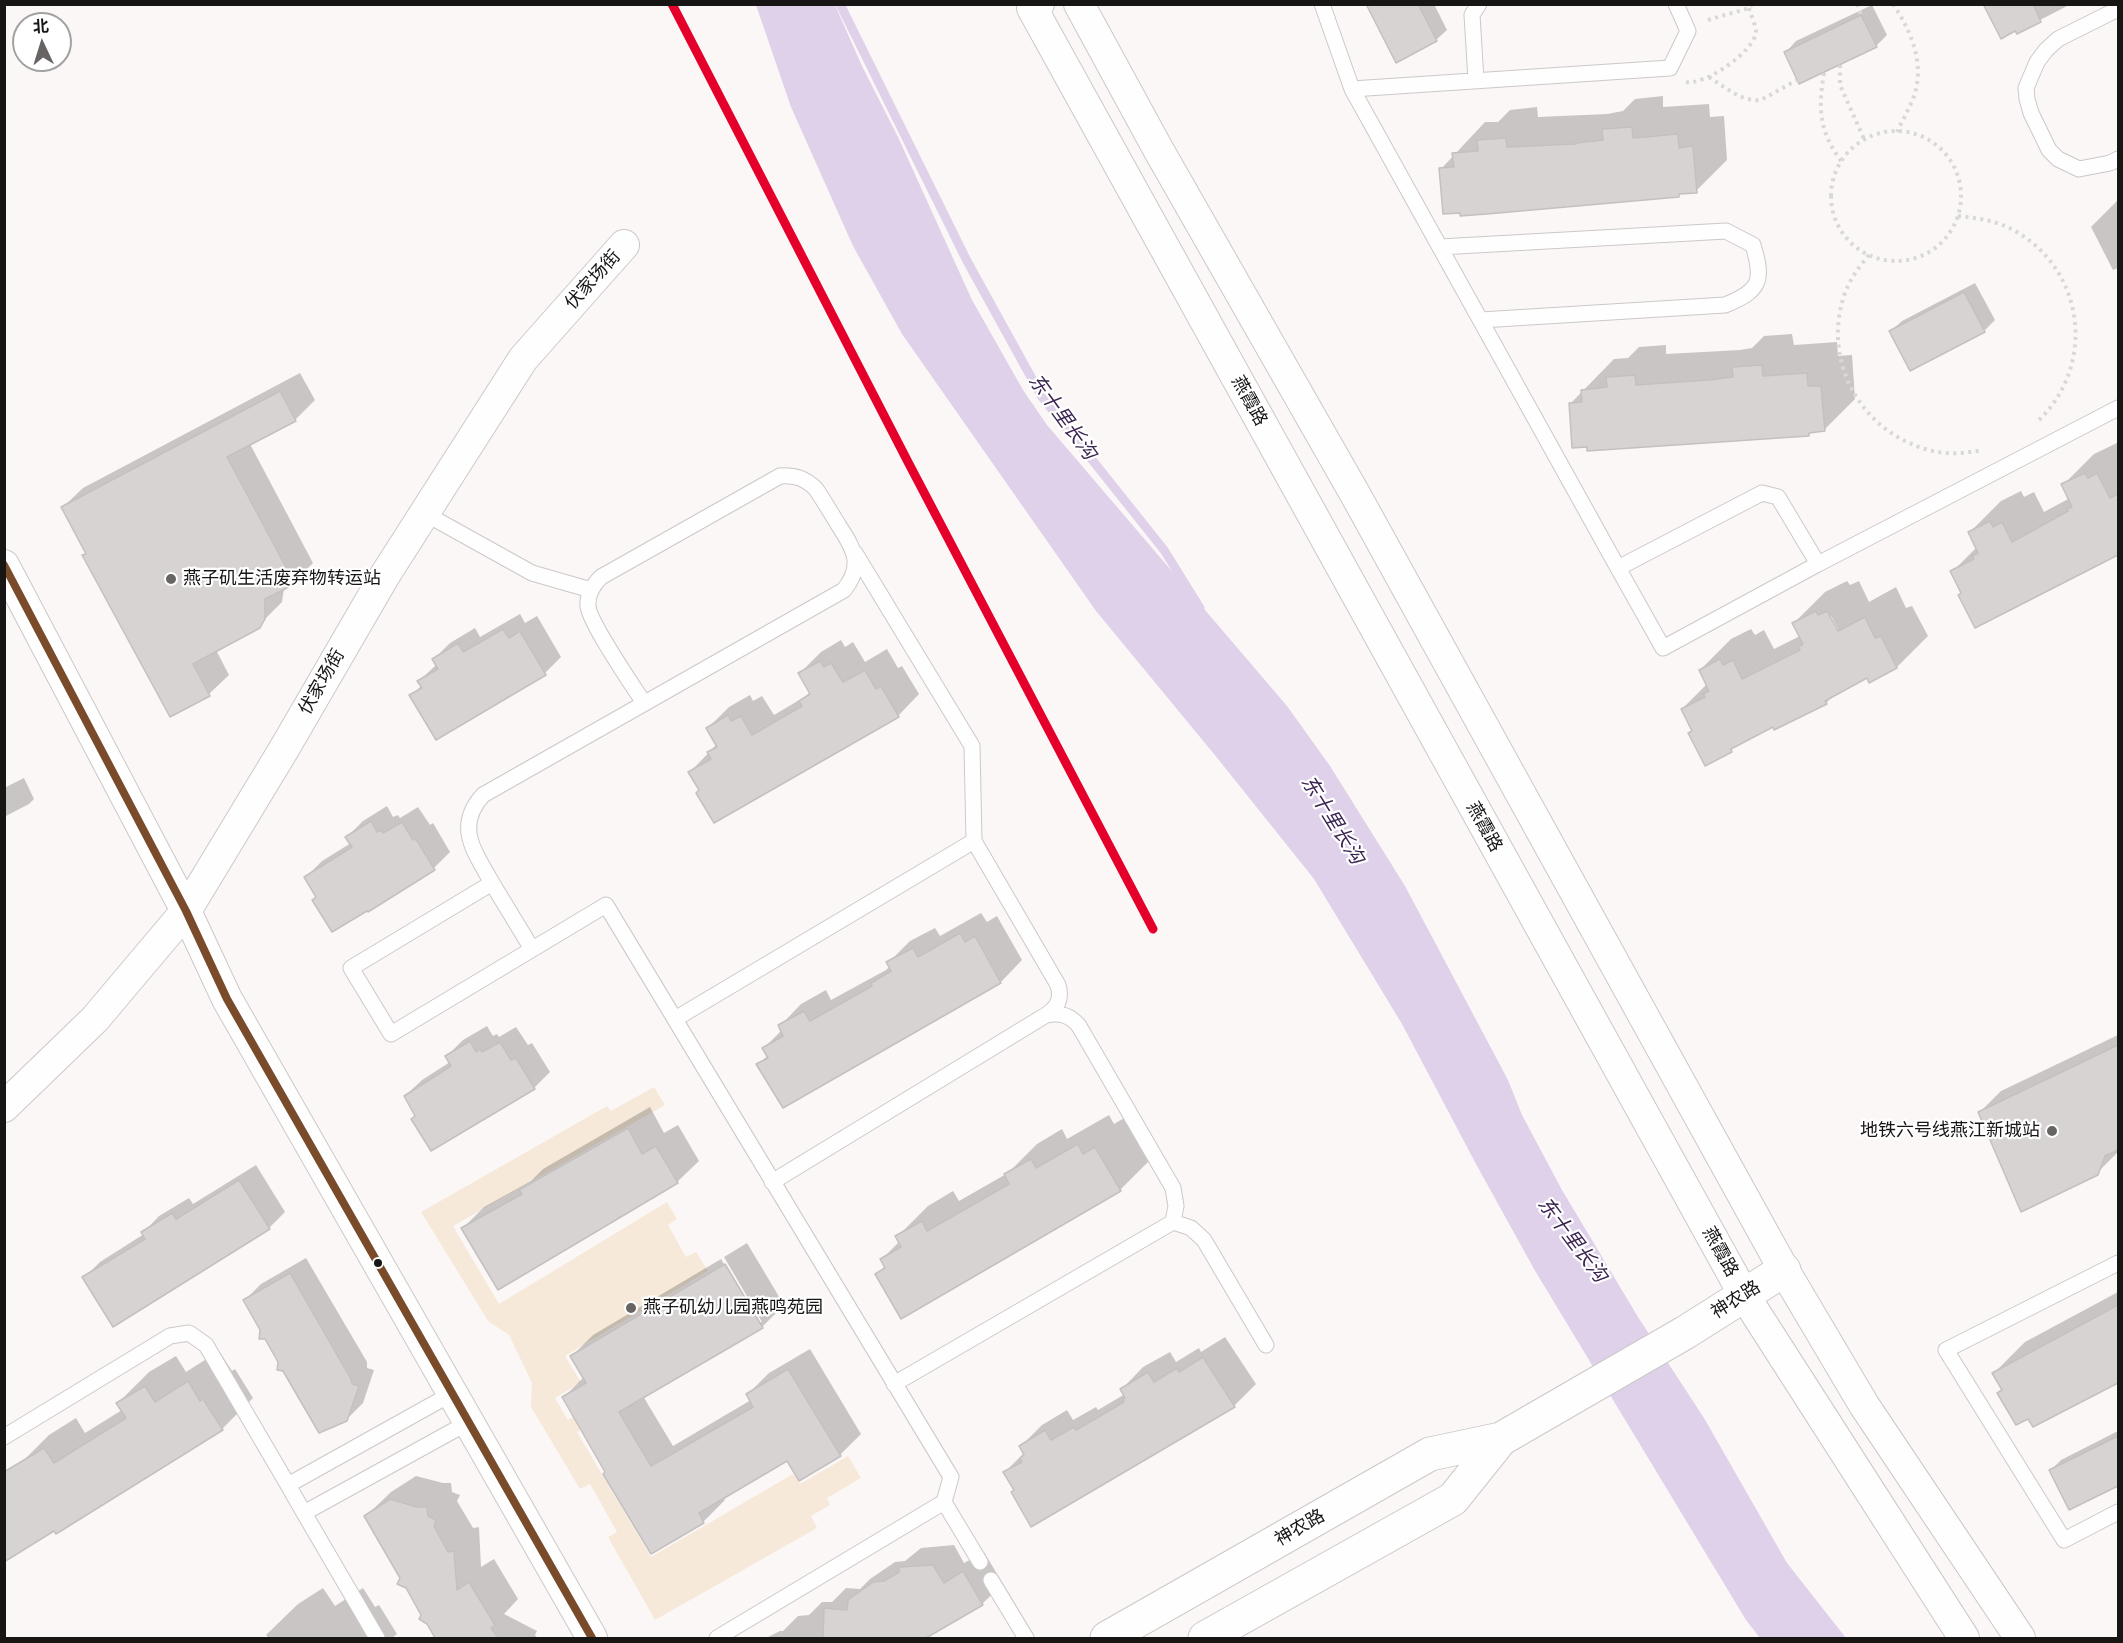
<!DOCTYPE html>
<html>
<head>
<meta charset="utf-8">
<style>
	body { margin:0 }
	#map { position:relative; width:2123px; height:1643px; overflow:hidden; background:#fcf7f7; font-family:"PT Sans Narrow","Noto Sans SC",sans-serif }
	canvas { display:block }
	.frame { position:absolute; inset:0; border:6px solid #181515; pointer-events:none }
	.north { position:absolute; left:12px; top:12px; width:60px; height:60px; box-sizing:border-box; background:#fff; border:2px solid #a3a1a1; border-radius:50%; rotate:356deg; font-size:16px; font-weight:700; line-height:24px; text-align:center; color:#181515 }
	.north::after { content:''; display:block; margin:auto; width:21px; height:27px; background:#686464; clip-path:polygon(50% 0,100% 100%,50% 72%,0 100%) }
</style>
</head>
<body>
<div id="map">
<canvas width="2123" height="1643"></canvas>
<div class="frame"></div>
<div class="north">北</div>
</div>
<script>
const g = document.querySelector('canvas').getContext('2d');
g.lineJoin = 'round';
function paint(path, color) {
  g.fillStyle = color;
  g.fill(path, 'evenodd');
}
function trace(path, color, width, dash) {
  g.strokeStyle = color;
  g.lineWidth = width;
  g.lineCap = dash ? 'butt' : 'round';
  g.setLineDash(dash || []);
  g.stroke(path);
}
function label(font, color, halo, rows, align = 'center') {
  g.font = font + ' "PT Sans Narrow","Noto Sans SC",sans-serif';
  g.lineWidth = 4.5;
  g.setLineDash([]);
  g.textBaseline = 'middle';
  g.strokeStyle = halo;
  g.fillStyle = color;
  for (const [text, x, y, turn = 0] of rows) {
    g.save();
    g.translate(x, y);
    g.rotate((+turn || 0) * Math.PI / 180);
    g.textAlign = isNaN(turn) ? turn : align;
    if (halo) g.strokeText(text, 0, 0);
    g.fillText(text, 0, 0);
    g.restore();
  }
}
paint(new Path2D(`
	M654,1087l11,18 -212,121 46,78 168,-102 10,17 -9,6 18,32 10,-5 12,19 -143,85 16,26 -26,16 13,22 26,-15 8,12 -25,15 74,125 142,-83 7,10 48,-28 13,22 -34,20 3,7 -19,11 6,12 -162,92 -47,-83 9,-5 -27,-48 -10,5 -49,-82 1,-24 -23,-48 -21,-14 -67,-109 186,-106 4,5z`), '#f6e9d9');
paint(new Path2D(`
	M756,5h79l27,61 36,71 74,163 51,90 24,35 240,281 43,60 75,120 103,194 14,35 40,75 76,127 66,101 83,145 59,75h-86l-14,-18 -212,-351 -58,-105 -74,-140 -88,-145 -100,-125 -118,-143 -194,-277 -49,-88 -62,-139z`), '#ded1e9');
paint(new Path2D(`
	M1367,4h67l13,26 -11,10z
	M1984,4h87l-54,28z
	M1872,5l15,30 -11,11 -90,6 10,-11z
	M1663,96v11l46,-3 1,13 14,-1 3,44 -31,31 -14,1 -4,4 -237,-27 44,-47h13l12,-12 27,-3 1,10 69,-3 16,-3 12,-12z
	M2118,200v68l-5,2 -22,-43z
	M1975,283l20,37 -11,11h-93l11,-10z
	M1792,334l2,11 43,-3 1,14 14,-1 3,44 -31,31 -13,1 -3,3 -238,-30 44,-45 14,-1 11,-11 27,-2v9l74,-4 12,-2 12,-12z
	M300,373l15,27 -20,20 -45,24 63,119 -19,19 -10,6 -2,14 -20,20 -46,28 13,25 -20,19 -38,21 -87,-159 3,-3 -24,-46 20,-19z
	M2117,443l1,3v102l-13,7 -143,37 -10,-20 25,-25 -7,-15 31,-31 20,-10 3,6 10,-5 10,20 26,-14 -7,-13 31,-31z
	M1847,581l3,4 9,-4 10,21 27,-15 10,21 6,-2 16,30 -31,31 -27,14 -2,-5 -33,18 -9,9 -51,25 -1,-3 -36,19 -7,6 -38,-20 -11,-21 25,-25 -7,-14 31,-31 20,-10 4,6 9,-5 10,19 26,-13 -6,-13 31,-31zM1831,616l11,21 -2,2 -11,-21z
	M520,614l5,9 12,-7 24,41 -16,16 -134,23 11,-11 -3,-4 18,-17 -3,-5 16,-16 25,-15 5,9z
	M841,640l4,7 8,-5 12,20 22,-13 11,19 4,-2 17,28 -21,22 -197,74 -11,-18 27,-28 -9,-16 21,-21 21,-12 3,6 9,-5 12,19 32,-19 4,-4 -11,-18 22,-22z
	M24,778l10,21 -5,5 -23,12 -2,-28z
	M387,806l6,11 5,-2 2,3 18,-11 12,18 3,-2 17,29 -16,16 -35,24 -82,4 -11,-19 16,-16 29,-18 -4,-6 16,-16z
	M981,913l6,9 10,-6 25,44 -21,22 -218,124 -25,-41 10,-10 -4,-7 18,-18 -2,-4 21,-22 25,-14 5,10 55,-30 4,-4 -2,-3 22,-22 25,-13 5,8z
	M487,1026l6,10 4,-2 2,3 17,-10 12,18 4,-2 18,29 -16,16 -117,27 -12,-19 17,-16 28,-18 -3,-6 16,-16z
	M2118,1035v117l-21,21 -117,-61 21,-21z
	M650,1107l14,26 14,-8 21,36 -22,21 -214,46 21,-21 47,-26 12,-12z
	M1109,1115l5,9 12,-7 25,42 -31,31 -243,84 9,-9 -4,-6 18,-18 -3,-4 31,-31 25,-15 6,10 49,-28 29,-29 25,-15 5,10z
	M256,1165l29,47 -16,16 -185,50 16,-16 44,-28 -1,-1 16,-17 30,-18 4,6z
	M747,1243l37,62 -22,22 -119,69 30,50 78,-46 -3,-6 21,-21 41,-24 51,85 -21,21 -53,4 -64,38 2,3 -22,22 -96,-50 -44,-74 21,-21 -12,-21 21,-21 128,-76 37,63h4l-38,-65z
	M306,1258l61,104v6l7,2 -11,33 -17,17 -67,-59 -34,-61 16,-16z
	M2118,1292v90l-22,12 -67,23 -26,-27 -9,-17 31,-31z
	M1225,1337l31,47 -22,22 -202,119 -27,-53 19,-19 -3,-7 21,-21 25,-15 6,10 23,-13 2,3 27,-16 -3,-5 21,-22 27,-15 6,10 23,-14 2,4z
	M219,1351l13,20 3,-2 18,29 -31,31 -167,100 -37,-63 31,-31 27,-17 9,15 37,-23 -4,-7 31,-31 27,-16 10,16z
	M2118,1431v53l-48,24 -19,-38 10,-10z
	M416,1476l27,7h8l1,9 8,3 -3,6 16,27 6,-1 2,40 13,-8 24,40 -14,15 33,17 -2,4 2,3h-101l-70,-122 25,-24z
	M954,1545l10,18 20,-11 19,32 -21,20 -59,34h-157l14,-7h3l15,-15 11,-1 13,-13h10l14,-14 14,1 10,-10 25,-17 10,-1 16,-13z
	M323,1588l12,18 28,-18 12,19 4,-2 18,29 -5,4h-123l-3,-3 32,-31z`), '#0003');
trace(new Path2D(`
	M840,4l127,257 75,136 122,153 36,58`), '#ded1e9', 9);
const building = new Path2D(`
	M1366,4h52l19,37 -41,22z
	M1983,4h50l8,18 -24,12 -2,-3 -14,8z
	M1861,15l16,32 -78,37 -15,-32z
	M1632,127l1,11 45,-4 1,14 14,-2 4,47 -18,1v3l-192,17 -27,2v-3l-17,1 -4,-46 15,-1 -2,-14 26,-2 -1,-11 29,-2 1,9 69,-3v-1l27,-3 -1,-11z
	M1964,292l21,40 -75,39 -21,-40z
	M1762,365l1,11 44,-3 1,13h13l4,45 -16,2v3l-222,15v-4l-15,1 -3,-45 13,-1 -1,-12 26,-3 -1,-10 29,-2 1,10 72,-5 25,-3 -1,-10z
	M280,391l16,30 -69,36 68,127 -30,15v20l-5,9 -67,36 17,32 -40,21 -88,-162 4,-1 -25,-47z
	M2085,473l3,5 9,-5 13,25 8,-4v61l-143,73 -17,-33 3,-2 -11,-22 24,-12 -2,-3 6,-3 -10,-21 22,-11 3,6 9,-5 10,20 56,-31 -1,-2 5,-2 -11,-23z
	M1816,611l2,4 9,-4 11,20 27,-14 10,21 6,-2 16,32 -28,15 -2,-5 -42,23 2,3 -53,26 -1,-3 -42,22 1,3 -27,14 -17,-33 4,-2 -11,-22 24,-12 -2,-3 6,-3 -10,-21 21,-11 3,6 10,-5 9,19 58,-29 -2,-3 5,-3 -11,-21z
	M503,629l6,9 11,-7 26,44 -110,65 -27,-45 13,-7 -5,-7 21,-12 -6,-10 26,-16 5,9z
	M820,661l4,6 7,-4 12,19 22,-12 11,19 5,-3 18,31 -185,106 -18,-30 3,-3 -11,-18 23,-13 -4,-7 10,-5 -11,-19 22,-13 3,6 10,-5 11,19 50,-29 -3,-5 11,-7 -12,-21z
	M371,821l6,11 4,-2 2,3 19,-11 11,18 3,-1 19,31 -67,42 -1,-1 -35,21 -20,-32 4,-3 -12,-20 48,-30 -7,-10z
	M960,933l5,9 10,-6 26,47 -218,125 -27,-44 12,-6 -6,-10 21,-12 -5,-11 26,-14 6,10 62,-35 -1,-3 20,-12 -5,-9 27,-14 5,9z
	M470,1041l6,11 4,-3 2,3 18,-10 11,18 5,-2 19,31 -104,62 -20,-32 4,-3 -11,-20 47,-30 -6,-10z
	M2118,1045v105l-13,6 -7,19 -77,37 -43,-100z
	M628,1128l14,26 14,-8 22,37 -180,107 -37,-62 61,-34 -3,-4z
	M1078,1144l5,10 12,-7 26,44 -220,128 -26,-45 10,-6 -5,-9 21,-12 -6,-11 27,-15 5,10 82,-47 -5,-10 27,-15 5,9z
	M239,1180l31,49 -157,98 -31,-50 63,-38 -4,-7 31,-19 4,6z
	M725,1264l38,64 -144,84 32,54 102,-59 -7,-13 42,-25 53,87 -42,25 -12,-20 -88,52 5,10 -53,31 -48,-80 2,-2 -43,-75 24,-14 -16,-27z
	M290,1273l61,106 1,5 7,2 -12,35 -28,12 -36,-62 -6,-1 1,-8 -13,-23h-6l1,-9 -17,-30z
	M2118,1305v78l-85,44 -5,-8 -12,6 -19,-32 5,-3 -10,-17z
	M1203,1357l32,50 -204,120 -20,-35 3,-2 -11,-18 19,-10 -2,-4 4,-3 -5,-9 26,-16 6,10 23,-13 2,3 48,-28 -1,-3 2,-1 -5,-9 28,-17 6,10 23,-14 2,4z
	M188,1381l12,20 3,-2 20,31 -167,104 -2,-3 -50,31v-90l40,-24 10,15 72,-45 -10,-15 29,-17 10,16z
	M2118,1436v50l-49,24 -20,-40z
	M390,1499l27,8h10l1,9 8,4 -2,6 14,26 6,-1 3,39 12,-8 26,43 -4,3 7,10h-63l-8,-14 -8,-5 2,-4 -15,-27 -9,-4 3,-6 -36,-62z
	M933,1565l11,18 19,-12 20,34 -57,33h-103l1,-30 23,2 1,-10 25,-18 11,-1 15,-9v-5z`);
paint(building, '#d7d3d3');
trace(building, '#c4c0bf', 1.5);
const lane = new Path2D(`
	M1322,4l30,85 266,479 144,-75 16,4 40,67 300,-156
	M2118,9l-60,30 -12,11 -9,12 -11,26 1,11 4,14 18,37 9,9 21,10 31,-6 8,-4
	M1476,80l-4,-65 7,-11
	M1352,89l318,-21 18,-37 -12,-27
	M1440,247l286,-16 27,14c11,36 7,46 -28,60l-244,15
	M424,513l108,60 59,17
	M1618,568l45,80 155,-84
	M492,883c-17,-31 -38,-56 -9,-88l361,-205c20,-25 10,-41 -5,-64 -8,-13 -15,-25 -23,-37 -11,-11 -21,-14 -36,-13l-179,101c-8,8 -14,17 -13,29 1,16 45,80 56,97
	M532,949l-40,-66 -141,85 40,66 215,-129 345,572 -7,25 36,60
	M675,1019l299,-178 -2,-95 -117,-193
	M772,1182l274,-167c12,-8 16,-16 12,-30l-84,-144
	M1173,1222l18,6 13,12 62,105
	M2118,1263l-172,87 118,190 54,-28
	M894,1384l279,-162 3,-16 -3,-18 -94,-162c-9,-11 -19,-14 -33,-11
	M453,1393l-165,92 16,28 165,-91
	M4,1437l166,-101 19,-3 17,12 82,140
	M304,1513l73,125
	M991,1580l35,58
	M717,1638l227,-136`);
const street = new Path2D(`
	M1039,4l-7,4 712,1287 220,343
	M1079,4l79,145 197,345 429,776 80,135 156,233
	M4,565l182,346 41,88 365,639
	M4,1107l91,-88 91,-108 98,-162 101,-174 138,-216 101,-114`);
const secondary = new Path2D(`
	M1107,1638l323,-184 71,-15 185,-107 98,-62
	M1205,1638l248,-139 48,-60`);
trace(lane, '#ccc8c8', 17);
trace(street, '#ccc8c8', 32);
trace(secondary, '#ccc8c8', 35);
trace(new Path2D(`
	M1857,4l4,11
	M1893,4c18,27 31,57 22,89 -4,13 -12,26 -18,39
	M1708,20l41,-12 3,-4
	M1840,65v20l24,54
	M1824,73c-6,35 -5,58 17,88
	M1709,77c16,10 32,25 52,23l36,-20
	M1686,82c18,4 70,-31 70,-51 -1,-7 -5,-16 -7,-23
	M1831 196a65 65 0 1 1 130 0a65 65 0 1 1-130 0Z
	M1958,216c20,2 40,5 57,15 71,40 81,136 22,191
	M1869,255c-11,13 -21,27 -26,44 -20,67 21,136 90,152 16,4 33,2 50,-1`), '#d8d8d8', 4, [3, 4.5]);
trace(lane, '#fffefe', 15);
trace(street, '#fffefe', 30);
trace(secondary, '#fffefe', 33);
trace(new Path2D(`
	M4,565l182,346 41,88 365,639`), '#7a4b2a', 8);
trace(new Path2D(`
	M672,4l236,458 245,467`), '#e4002b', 9);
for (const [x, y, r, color] of [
	[171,579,6,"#686464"],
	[2052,1131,6,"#686464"],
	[378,1263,5,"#181515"],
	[631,1308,6,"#686464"]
]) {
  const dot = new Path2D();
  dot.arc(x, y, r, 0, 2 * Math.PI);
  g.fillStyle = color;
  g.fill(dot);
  trace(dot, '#fff', 2);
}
label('18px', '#181515', '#fff', [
	["伏家场街",593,280,-48],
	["燕霞路",1249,401,61],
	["伏家场街",322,682,-60],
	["燕霞路",1484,827,61],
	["燕霞路",1720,1252,61],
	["神农路",1736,1300,-32],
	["神农路",1300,1528,-30]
]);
label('18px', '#181515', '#fff', [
	["燕子矶生活废弃物转运站",183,579],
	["地铁六号线燕江新城站",2040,1131,"right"],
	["燕子矶幼儿园燕鸣苑园",643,1308]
], 'left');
label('italic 20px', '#3c2552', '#fff', [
	["东十里长沟",1062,417,54],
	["东十里长沟",1332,820,58],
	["东十里长沟",1572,1240,53]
]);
</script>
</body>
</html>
